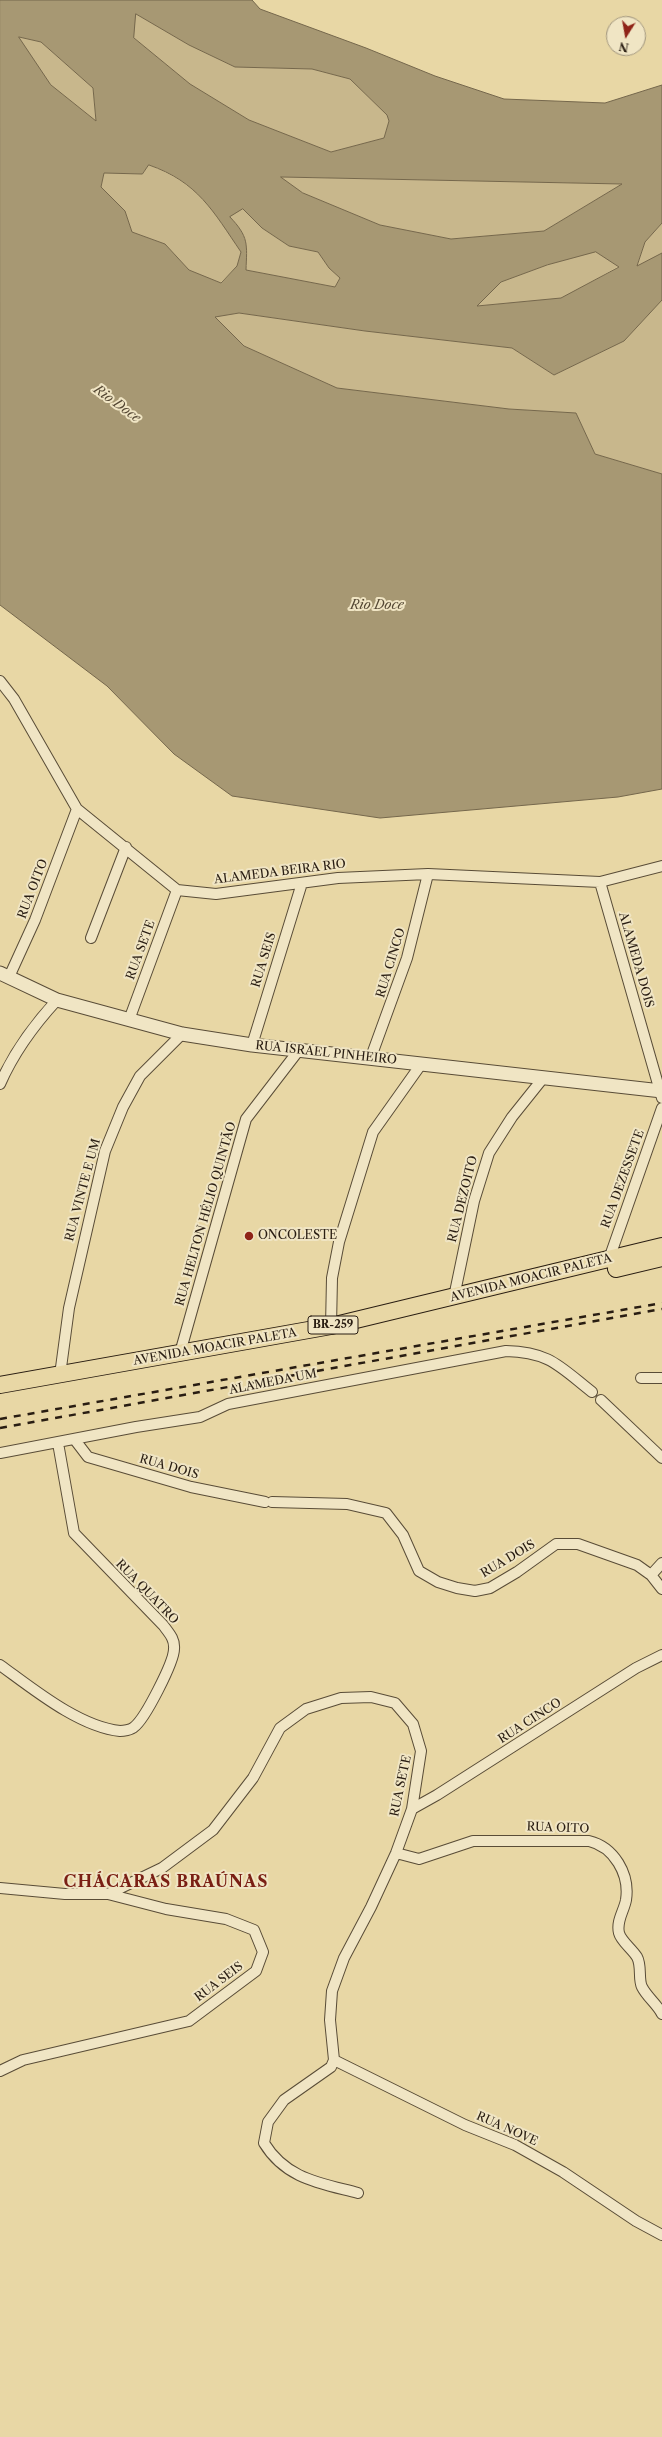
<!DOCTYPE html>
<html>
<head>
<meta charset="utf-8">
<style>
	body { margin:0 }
	#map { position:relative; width:662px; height:2437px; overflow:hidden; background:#e8d7a5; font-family:"Libre Caslon Text",serif }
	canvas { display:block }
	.north { position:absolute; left:606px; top:16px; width:40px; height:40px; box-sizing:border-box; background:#f0e5c4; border:1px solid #a0957d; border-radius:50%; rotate:191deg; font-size:11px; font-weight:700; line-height:16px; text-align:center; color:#291d12 }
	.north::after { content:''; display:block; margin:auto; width:14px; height:18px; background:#8f2418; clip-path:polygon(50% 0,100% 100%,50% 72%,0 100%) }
</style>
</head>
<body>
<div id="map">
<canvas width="662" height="2437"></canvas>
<div class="north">N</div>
</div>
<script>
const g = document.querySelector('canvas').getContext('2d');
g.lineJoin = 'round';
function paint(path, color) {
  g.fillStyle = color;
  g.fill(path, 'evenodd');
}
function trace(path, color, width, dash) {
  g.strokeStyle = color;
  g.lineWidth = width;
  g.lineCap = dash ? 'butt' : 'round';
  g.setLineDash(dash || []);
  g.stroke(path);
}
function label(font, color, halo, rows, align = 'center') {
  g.font = font + ' "Libre Caslon Text",serif';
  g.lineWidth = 4;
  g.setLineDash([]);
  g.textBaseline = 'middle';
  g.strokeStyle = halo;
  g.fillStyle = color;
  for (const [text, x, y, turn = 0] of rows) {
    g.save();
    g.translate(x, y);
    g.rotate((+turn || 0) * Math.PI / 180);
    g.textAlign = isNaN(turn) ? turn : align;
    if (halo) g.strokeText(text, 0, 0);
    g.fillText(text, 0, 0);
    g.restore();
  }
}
paint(new Path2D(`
	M136,14l53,31 46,22 77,2 38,10 37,36 2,6 -5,17 -53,14 -82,-32 -59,-36 -56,-46z
	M19,37l22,5 52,46 3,33 -45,-36z
	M149,165c51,20 63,44 92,87l-4,14 -17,17 -31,-13 -24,-26 -33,-12 -7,-21 -24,-24 3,-14 38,1z
	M281,177l341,7 -78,47 -93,8 -71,-14 -77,-32z
	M243,209l19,19 27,18 29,6 11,16 11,10 -5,9 -89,-17c2,-24 2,-35 -16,-53z
	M662,223v30l-25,14 8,-25z
	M596,252l23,14 -58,33 -85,7 25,-24 46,-17z
	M662,300v174l-67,-20 -19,-41 -67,-4 -172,-21 -93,-42 -30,-30 25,-3 126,18 147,17 42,27 70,-34z`), '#c8b78c');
const water = new Path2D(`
	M0,0h252l8,9 106,39 69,28 69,23 101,4 57,-18v138l-17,19 -8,24 25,-13v47l-38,41 -70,34 -42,-27 -147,-17 -126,-18 -24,4 29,29 93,42 172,21 67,4 19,41 67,20v315l-44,8 -238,21 -148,-22 -58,-42 -67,-68 -107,-81zM136,14l53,31 46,22 77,2 38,10 37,36 2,6 -5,17 -53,14 -82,-32 -59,-36 -56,-46zM19,37l22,5 52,46 3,33 -45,-36zM149,165c49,17 64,46 92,87l-4,14 -16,17 -32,-13 -24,-26 -33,-12 -7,-21 -24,-24 3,-14 38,1zM281,177l341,7 -78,47 -93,8 -71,-14 -77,-32zM243,209l19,19 27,18 29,6 11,16 11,10 -5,9 -89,-17c1,-26 3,-33 -16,-53zM596,252l23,15 -58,31 -84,8 24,-24 46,-17z`);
paint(water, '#a79873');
trace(water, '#75674c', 1);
const minor = new Path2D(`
	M0,681l14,18 63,110 100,81 39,4 122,-16 90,-4 172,8 62,-16
	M600,882l62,216
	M91,938l35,-91
	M9,977l26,-57 42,-111
	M129,1020l48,-130
	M252,1045l50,-162
	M371,1057l36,-99 21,-84
	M0,1084c14,-32 33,-58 57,-84
	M609,1259l53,-151
	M454,1297l20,-96 15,-48 23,-36 32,-40
	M331,1326l1,-48 7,-36 34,-110 49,-69
	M180,1353l66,-234 53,-69
	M60,1375l9,-67 36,-157 18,-44 17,-31 42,-42
	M641,1378h21
	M601,1400l61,58
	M75,1440l13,17 103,30 74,15
	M0,1453l136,-26 64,-10 28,-13 278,-53c44,1 54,16 86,41
	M272,1502l75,2 39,9 17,22 16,36 19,11 19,6 18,3 15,-3 27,-16 39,-28h22l59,21 14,10 11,14
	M651,1575l11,-12
	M0,1665c32,23 79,62 120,66 3,0 11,-1 14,-4 11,-8 40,-65 40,-78 1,-10 -5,-16 -11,-24l-89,-92 -16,-90
	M412,1809l25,-14 199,-127 26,-13
	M396,1853l23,6 54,-18h116c25,6 41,33 37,59 -2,11 -10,21 -7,33 2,8 13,16 18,24 5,9 1,22 5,30 5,10 15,17 20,27
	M0,1888l65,6h43l58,15 60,10 28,11 9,22 -7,19 -67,50 -166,39 -23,11
	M108,1894l54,-26 51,-38 40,-52 27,-50 26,-19 35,-11 30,-1 24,6 18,21 8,27 -9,58 -16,44 -25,54 -27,51 -12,33 -2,29 4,40 -3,7 -47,33 -16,22 -4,21c22,36 56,40 94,50
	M334,2060l131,65 50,20 48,27 73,49 26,14`);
const tertiary = new Path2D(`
	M0,973l57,27 125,34 70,11 410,46`);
const primary = new Path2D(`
	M616,1269l46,-11
	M0,1385l331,-59 331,-80`);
trace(minor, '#594c37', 12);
trace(tertiary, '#594c37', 15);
trace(primary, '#291d12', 18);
trace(minor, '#f0e5c4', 10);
trace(tertiary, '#f0e5c4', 13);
trace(primary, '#e8d7a5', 16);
trace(new Path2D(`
	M0,1419l662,-116
	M0,1428l662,-119`), '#291d12', 2.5, [7, 7]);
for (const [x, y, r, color] of [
	[249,1236,5,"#8f2418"]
]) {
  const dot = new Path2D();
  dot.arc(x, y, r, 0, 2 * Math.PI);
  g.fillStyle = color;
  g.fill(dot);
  trace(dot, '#f0e5c4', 1.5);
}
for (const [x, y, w] of [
	[333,1325,50]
]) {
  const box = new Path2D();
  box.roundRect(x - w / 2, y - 9, w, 18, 3);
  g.fillStyle = '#f0e5c4';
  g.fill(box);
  trace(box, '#291d12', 1);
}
label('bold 11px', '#291d12', null, [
	["BR-259",333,1325]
]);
label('12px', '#291d12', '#f0e5c4', [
	["ALAMEDA BEIRA RIO",280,872,-7],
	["RUA OITO",33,889,-69],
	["RUA SETE",141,950,-70],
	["RUA SEIS",264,960,-73],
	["ALAMEDA DOIS",636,960,74],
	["RUA CINCO",391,963,-73],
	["RUA ISRAEL PINHEIRO",326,1053,6],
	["RUA DEZESSETE",623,1179,-70],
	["RUA VINTE E UM",83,1190,-75],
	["RUA DEZOITO",463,1199,-76],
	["RUA HELTON HÉLIO QUINTÃO",206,1214,-74],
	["AVENIDA MOACIR PALETA",531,1278,-14],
	["AVENIDA MOACIR PALETA",215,1347,-10],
	["ALAMEDA UM",273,1382,-11],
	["RUA DOIS",169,1467,16],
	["RUA DOIS",508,1559,-31],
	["RUA QUATRO",147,1592,46],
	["RUA CINCO",530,1721,-33],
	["RUA SETE",401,1786,-78],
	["RUA OITO",558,1828,2],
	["RUA SEIS",219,1982,-37],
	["RUA NOVE",507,2129,24]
]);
label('12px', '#291d12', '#f0e5c4', [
	["ONCOLESTE",258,1236]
], 'left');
label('italic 13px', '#554834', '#f0e5c4', [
	["Rio Doce",117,404,36],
	["Rio Doce",377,605]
]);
g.letterSpacing = '1px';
label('bold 16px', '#7a1f14', '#f0e5c4', [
	["CHÁCARAS BRAÚNAS",166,1882]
]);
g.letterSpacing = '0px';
</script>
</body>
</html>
